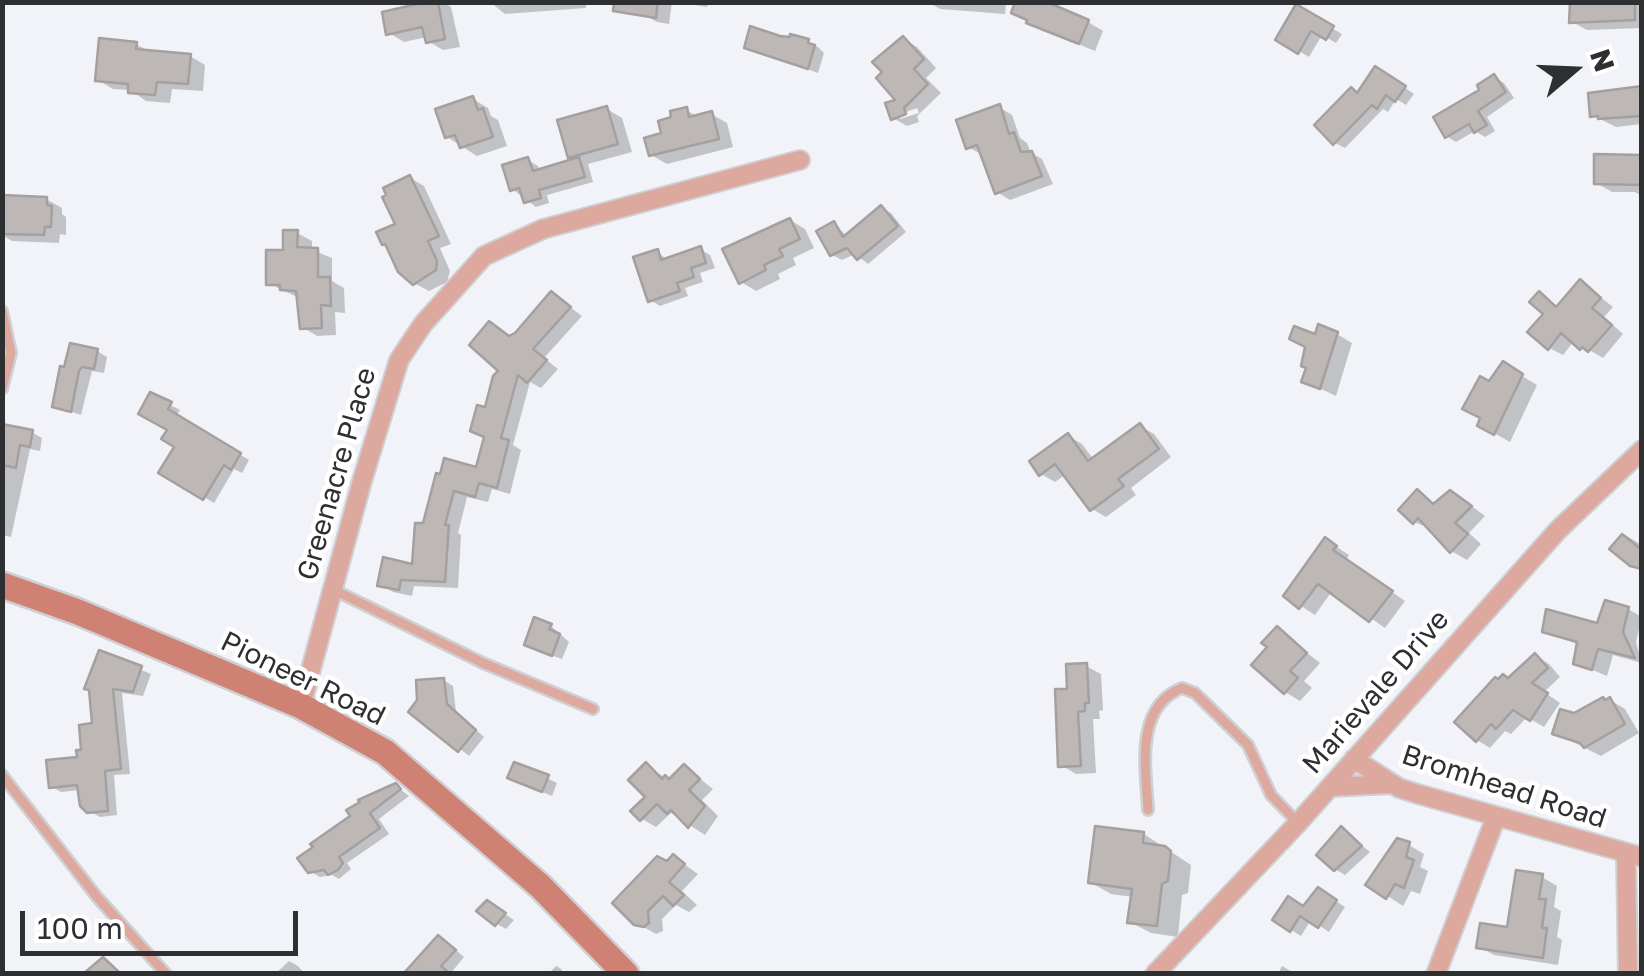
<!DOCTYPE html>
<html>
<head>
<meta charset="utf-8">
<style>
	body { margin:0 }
	#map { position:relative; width:1644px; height:976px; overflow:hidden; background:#f2f3f8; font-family:"Golos Text",sans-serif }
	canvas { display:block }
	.frame { position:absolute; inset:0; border:5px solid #2e2f30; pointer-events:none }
	.north { position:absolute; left:1524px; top:20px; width:100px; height:100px; -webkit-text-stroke:8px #fff; paint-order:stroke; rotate:71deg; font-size:28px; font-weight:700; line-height:40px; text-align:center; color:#2e2f30 }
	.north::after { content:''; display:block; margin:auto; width:35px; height:45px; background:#2e2f30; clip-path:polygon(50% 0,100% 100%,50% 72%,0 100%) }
	.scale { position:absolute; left:20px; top:911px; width:278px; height:45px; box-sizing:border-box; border:5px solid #2e2f30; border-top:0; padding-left:12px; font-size:30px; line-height:35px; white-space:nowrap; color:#2e2f30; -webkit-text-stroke:8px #fff; paint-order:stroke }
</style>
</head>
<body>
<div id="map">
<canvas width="1644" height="976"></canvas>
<div class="frame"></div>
<div class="north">N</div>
<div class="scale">100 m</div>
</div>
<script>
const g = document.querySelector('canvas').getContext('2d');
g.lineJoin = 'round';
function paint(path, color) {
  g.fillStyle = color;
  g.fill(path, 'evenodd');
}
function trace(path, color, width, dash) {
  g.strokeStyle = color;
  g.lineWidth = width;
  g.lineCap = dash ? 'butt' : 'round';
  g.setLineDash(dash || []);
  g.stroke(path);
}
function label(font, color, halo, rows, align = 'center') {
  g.font = font + ' "Golos Text",sans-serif';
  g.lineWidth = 9;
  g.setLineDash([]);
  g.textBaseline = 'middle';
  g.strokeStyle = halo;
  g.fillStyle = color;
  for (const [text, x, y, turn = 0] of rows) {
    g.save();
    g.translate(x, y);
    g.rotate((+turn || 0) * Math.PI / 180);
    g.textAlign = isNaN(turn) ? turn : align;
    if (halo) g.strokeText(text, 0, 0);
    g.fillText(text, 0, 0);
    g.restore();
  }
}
paint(new Path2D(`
	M423,2h21l7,5 9,40 -17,3 -15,-9 -1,-4 -23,5 -15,-9 35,-28z
	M490,2h96v6l-81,6z
	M644,2h28l-3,22 -12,-2 -14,-8z
	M677,2h31l-1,5z
	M928,2h78l-1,12 -65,-5z
	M1572,2h70v26l-55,2 -15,-8z
	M1297,8l45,26 -6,9 -14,-8 -13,22 -30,-18z
	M1029,21l59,1 15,9 -8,20 -51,-21z
	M752,29l56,13 10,5 6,6 -6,20 -71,-26z
	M903,39l14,8 19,21 -10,10 15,15 -24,23 2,6 -12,4 -14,-8 7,-17zM917,108l2,5 -19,6v-5z
	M136,44l14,8 40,4 15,9 -2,26 -31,-2 -2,14 -24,-2 -16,-11 -17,-1 -15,-9z
	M1385,74l29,20 -8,11 -10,-6 -8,13 -5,-3 -38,39 -10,-5 23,-48z
	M1494,77l10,6 10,15 -27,19 8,14 -10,6 -10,-6 -19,11 -10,-6z
	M1642,89v35l-26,3 -24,-12z
	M473,99l15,9 3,8 7,4 9,26 -30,10 -30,-19z
	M999,107l13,8 8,23 7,5 4,10 11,6 11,25 -43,16 -13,-8 -16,-38 -13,-7z
	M607,109l15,9 10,34 -44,12 5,18 -46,13 2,8 -13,4 -24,-18 16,-29 10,6 2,5 37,-11 -7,-4z
	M686,110l12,7 13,-3 16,9 6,24 -66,17 -16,-9z
	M1642,158v38l-7,-4h-23l-16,-9z
	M410,178l14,8 27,58 -11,4 10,23 -3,11 -18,9 -15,-8 -16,-58z
	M2,197l44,2 16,9v6l4,3v18l-6,-1 -1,9 -47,-2 -10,-6z
	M881,208l10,5 15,19 -38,32 -13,-10 -13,6 -10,-5 2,-31 13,12z
	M790,220l15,9 9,19 -21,10 3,7 -18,9 2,5 -24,12 -15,-9z
	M297,233l15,8v9l20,8v23l12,7 1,25 -10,-1 1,23 -19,1 -15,-9 -3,-29 -31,-15z
	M700,249l10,6 5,13 -15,5 3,9 -18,6 3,8 -28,10 -10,-6 7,-48 11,8z
	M1581,282l32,25 -9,10 19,17 -20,24 -29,-17 -11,14 -14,-7 -3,-34 -6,-20 19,13z
	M554,295l28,21 -38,42 14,11 -17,19 -11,-6 -17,63 8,5 -11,44 -18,-5 -4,13 -21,-5 -9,36 3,2 -3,53 -44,-2 -2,10 -19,-4 -13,-8 34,-17 24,-91 39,-6 9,-33v-27l24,-72z
	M1337,334l15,9 -16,53 -32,-15 5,-13 -2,-21 9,-10z
	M97,351l10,6 -3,16 -12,-2 -11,44 -27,-9 8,-37z
	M1519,374l18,11 -27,57 -30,-17 10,-41z
	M151,395l29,15 -4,6 73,44 -7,13 -8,-4 -20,34 -52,-31 16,-26z
	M1140,426l14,8 17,23 -40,31 5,7 -30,22 -14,-8 -26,-35 -11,8 -14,-8 27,-38 14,8 12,16z
	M3,427l30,6 9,5 -2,13 -10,-2 -19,88 -9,-2z
	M1418,492l18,12 30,-2 19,14 -16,17 12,11 -14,16 -16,-9 -20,-22 -17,-7z
	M1625,535l17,10v25l-29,-21z
	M1326,540l23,15 -3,5 59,41 -20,27 -53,-37 -17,24 -14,-9z
	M1628,609l14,8 -6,25 6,21 -29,-8 -6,21 -31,-13 3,-18 -35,-15 55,-4z
	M551,626l18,16 -7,17 -26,-9z
	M1277,629l43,34 -16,18 8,7 -12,13 -15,-9 -15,-45z
	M101,653l50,21 -8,22 -21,-3 8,81 -16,1 3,40 -17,2 -11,-6 -9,-21 -19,2 -10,-6 29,-26 15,-35z
	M1536,656l13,8 11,13 -16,15 16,11 -16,24 -17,-10 -16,17 -6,-3 -15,17 -13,-8 32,-60z
	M1086,666l15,8 2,36 -4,1 1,8h-7l3,54 -20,1 -15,-9 9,-74z
	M443,680l10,6 3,26 28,25 -15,19 -57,-45z
	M1610,700l15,9 14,24 -38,23 -46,-23 20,-17z
	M646,765l24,16 15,-14 28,22 -11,11 16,16 -13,19 -34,-22 -15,14 -14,-8 7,-22z
	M547,778l10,5 -5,13 -32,-13z
	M396,786l13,10 -30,23 10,15 -42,29 4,6 -12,10 -7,-4 -12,2 -10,-6 44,-54z
	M1342,830l28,22 -25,23 -10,-6z
	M1144,834l47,31 -3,28 -6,2 -4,42 -27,-4 -21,-11 3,-25 -22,-3 -21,-12z
	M1409,845l15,9 -4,13 8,4 -8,23 -9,-3 -8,15 -34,-22z
	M674,857l24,17 -16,17 15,14 -8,7 -13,-7 -14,14 1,12 -7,3 -16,-9 27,-61z
	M1542,877l15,9 -3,21 7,4 -4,26 5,3 -4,25 -64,-10 -16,-9 31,-16z
	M1319,890l26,17 -16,25 -18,-12 -10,16 -26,-16 29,-11z
	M497,909l17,11 -8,9 -9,-5z
	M449,944l15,13 -14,17h-40z
	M289,961l9,5 7,8h-30z
	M556,966l4,2 5,6h-17z
	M1282,966l14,8h-18z`), '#0003');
const building = new Path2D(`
	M426,2h12l7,37 -19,4 -4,-16 -36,8 -4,-23z
	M614,2h44l-2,16 -43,-7z
	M1015,2h32l42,18 -10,24 -53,-21 1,-3 -16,-7z
	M1570,2h65v18l-66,3z
	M1296,4l38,22 -8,14 -15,-9 -13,23 -23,-14z
	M750,26l30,10 10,1v-3l19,5 -1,4 7,2 -7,24 -64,-21z
	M903,36l21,23 -10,10 14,15 -24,24 2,6 -15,6 -6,-17 10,-3 -19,-22 6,-6 -10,-10z
	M99,38l38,4 -1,7 55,5 -3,30 -31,-2 -2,13 -27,-2v-9l-33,-3z
	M1375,66l31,20 -11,16 -9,-7 -9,14 -5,-4 -39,40 -19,-20 37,-38 6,6z
	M1494,74l12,18 -28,19 9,14 -13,8 -5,-9 -24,14 -12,-21 46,-27 -2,-5z
	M1642,86v30l-44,3v-3l-8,1 -2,-24z
	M473,96l5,14 5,-2 10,29 -33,11 -5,-13 -10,3 -10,-29z
	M1000,104l9,30 5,-2 7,20 11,-1 10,25 -47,18 -18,-49 -11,4 -10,-29z
	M607,106l11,38 -50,14 -11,-38z
	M687,107l2,10 23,-6 7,28 -70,17 -5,-18 17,-5 -3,-12 13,-4 -1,-6z
	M1594,154l48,1v30l-48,-1z
	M528,157l5,14 46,-14 6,20 -46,13 2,8 -17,5 -5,-15 -9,3 -8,-26z
	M410,175l29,61 -11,5 9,20 -1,9 -23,15 -15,-13 -13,-28 -3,1 -6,-13 19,-8 -13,-27 4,-2 -3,-7z
	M2,195l45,2v8l5,1 -1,21h-6l-1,8 -42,-1z
	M881,205l17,21 -41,34 -10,-12 -17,8 -14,-25 18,-10 9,16z
	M790,218l10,21 -21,10 4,7 -19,9 2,5 -27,14 -17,-35z
	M283,230h15l-1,17 21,1v29h12l1,29 -10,-1 1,23 -22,1 -4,-38 -16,-1v-5h-14v-35h17z
	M701,246l5,17 -15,5 3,9 -17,6 3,8 -32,11 -15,-45 25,-8 3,11z
	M1580,279l21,19 -9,10 20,17 -24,27 -6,-5 -2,3 -19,-17 -13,17 -21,-18 16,-18 -14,-12 10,-11 17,16z
	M551,291l20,16 -38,42 14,11 -20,23 -9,-8 -17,63 8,2 -12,48 -18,-5 -4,14 -21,-6 -9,34h4l-4,57 -44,-2 -2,10 -22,-4 6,-29 29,7 3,-41h8l13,-50 4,1 4,-16 32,9 8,-30 -14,-6 7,-26 8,2 8,-31 5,-5 -29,-26 20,-24 20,15 6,-3z
	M1318,324l20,8 -18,57 -19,-7 5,-14 -5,-2 4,-19 -16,-8 5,-13 21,8z
	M70,343l28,6 -4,20 -12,-2 -3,4 -8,41 -19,-5 8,-41 4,1z
	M1503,361l20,13 -29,61 -17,-9 3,-8 -18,-9 18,-33 9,5z
	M150,392l22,10 -4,7 73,44 -10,17 -7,-5 -21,35 -45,-27 16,-26 -13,-8 6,-9 -29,-16z
	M1140,423l19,26 -41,30 6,7 -34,25 -35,-47 -16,12 -10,-15 39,-28 20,28z
	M2,424l31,6 -3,17 -10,-2 -4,23 -14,-3z
	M1417,489l16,15 17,-14 22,16 -17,17 13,11 -18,19 -32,-35 -5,6 -15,-14z
	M1622,534l20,16v19l-12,-3 -21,-17z
	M1325,537l12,9 -4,4 60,41 -24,31 -51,-38 -19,25 -16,-13z
	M1605,600l24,7 -6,25 12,26 -37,-9 -6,21 -19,-6 4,-22 -35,-10 4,-23 51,14z
	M534,617l18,7 -3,5 11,5 -8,22 -28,-11z
	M1277,626l30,27 -17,18 8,7 -14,16 -33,-29 16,-18 -6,-4z
	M99,650l43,16 -9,26 -20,-3 8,80 -16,2 3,40 -21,2 -7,-7 -3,-21 -28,3 -3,-28 31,-3 -1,-7h5l-2,-25 13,-2 -3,-33 -5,-1z
	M1535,653l13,15 -16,15 16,10 -18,28 -17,-11 -17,19 -5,-5 -15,18 -22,-20 41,-45 3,2 5,-5 5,4z
	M1087,663l2,40h-4v8l-7,1 3,54 -23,1 -3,-78h12l-1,-25z
	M444,678l3,26 29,26 -18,22 -50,-40 9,-12 -1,-20z
	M1603,697l2,3 5,-3 15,27 -41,24 -4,-5 -28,-9 8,-25 14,4z
	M514,762l35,13 -7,17 -35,-14z
	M646,762l16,17 3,-4 4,4 15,-15 16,15 -11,11 16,16 -17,22 -17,-18 -4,4 -10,-10 -17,17 -10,-10 15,-14 -17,-17z
	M396,783l5,6 -31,24 10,15 -41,29 4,6 -5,7 -10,5 -4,-5 -16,3 -11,-15 16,-11 -3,-3 40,-28 -4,-6 14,-8 -2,-2z
	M1095,826l49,6 -1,11 22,3 6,5 -3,30 -6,3 -5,42 -30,-3 5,-34 -44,-6z
	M1341,826l21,20 -28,25 -18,-16z
	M1397,838l13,4 -4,15 8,3 -10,28 -9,-4 -9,15 -21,-14z
	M673,854l12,10 -16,18 15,13 -11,11 -10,-10 -15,15 1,12 -5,4 -10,-2 -22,-22 45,-47 10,5z
	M1516,870l27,4 -4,25h7l-4,29h5l-4,30 -67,-10 4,-25 27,4z
	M1318,887l19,13 -19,28 -18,-12 -10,16 -18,-12 16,-24 15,10z
	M487,900l19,13 -11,13 -19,-15z
	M438,935l18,15 -15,16 9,8h-47z
	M103,957l18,17h-38z`);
paint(building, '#bdb8b6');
trace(building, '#a5a09f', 2.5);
const service = new Path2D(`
	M2,311l9,42 -9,36
	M332,589l151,74 110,46
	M2,775l95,122 69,77
	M1148,810c-2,-41 -14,-103 34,-122l13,5 53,52 23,50 27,28`);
const minor = new Path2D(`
	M301,706l61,-225 37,-121 24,-36 61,-68 59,-27 257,-69
	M1354,759l45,29 19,6 224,63
	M1330,787l61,-3
	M1626,854l2,120
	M1155,974l143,-151 260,-293 84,-80
	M1436,974l60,-157`);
const secondary = new Path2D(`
	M2,585l76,27 223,94 84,46 155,134 86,88`);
trace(service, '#cfd0d4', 14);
trace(minor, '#cfd0d4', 22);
trace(secondary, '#cfd0d4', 30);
trace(service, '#dda89e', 9);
trace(minor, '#dda89e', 18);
trace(secondary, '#cf8274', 25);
label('28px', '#2e2f30', '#fff', [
	["Greenacre Place",337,474,-74],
	["Pioneer Road",303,679,26],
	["Marievale Drive",1376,692,-49],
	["Bromhead Road",1504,787,18]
]);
</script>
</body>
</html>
